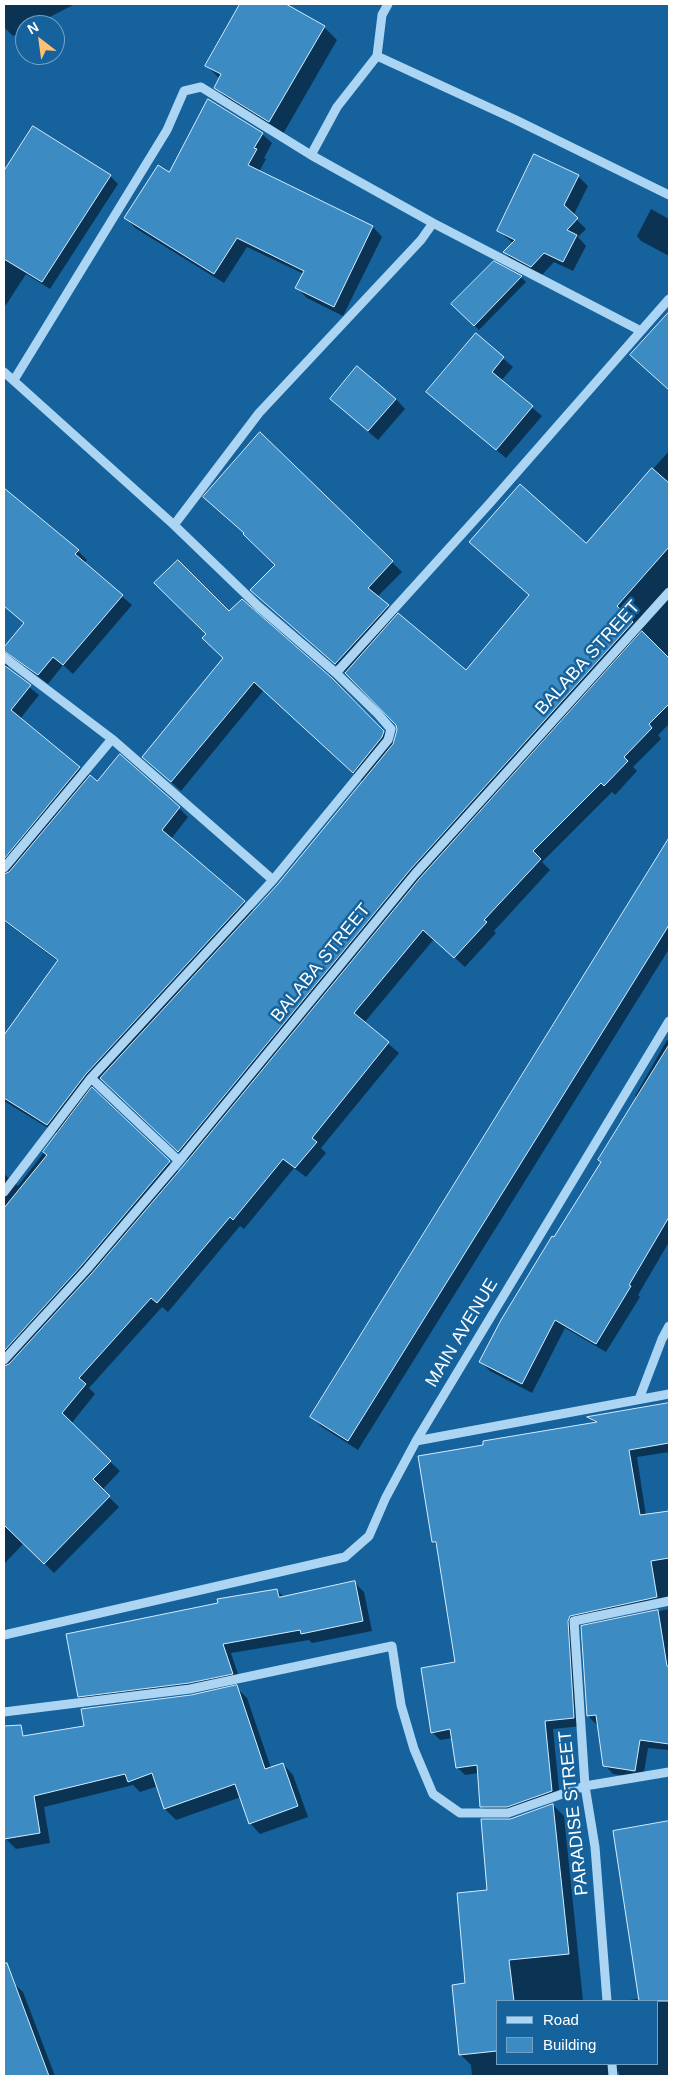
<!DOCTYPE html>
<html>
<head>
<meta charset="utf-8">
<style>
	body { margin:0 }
	#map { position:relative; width:673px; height:2080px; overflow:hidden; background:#15629d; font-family:Arial,sans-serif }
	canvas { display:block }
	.frame { position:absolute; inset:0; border:5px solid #fff; pointer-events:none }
	.legend { position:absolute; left:496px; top:2000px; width:162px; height:65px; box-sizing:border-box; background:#15629d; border:1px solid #73a1c4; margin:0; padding:6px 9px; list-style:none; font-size:15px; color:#fff }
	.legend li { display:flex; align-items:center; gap:10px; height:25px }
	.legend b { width:25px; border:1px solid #73a1c4 }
	.north { position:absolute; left:15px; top:15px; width:50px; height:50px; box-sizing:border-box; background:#15629d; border:1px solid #73a1c4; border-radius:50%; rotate:330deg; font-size:14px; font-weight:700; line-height:20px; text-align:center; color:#fff }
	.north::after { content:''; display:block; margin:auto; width:18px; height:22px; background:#ffc16e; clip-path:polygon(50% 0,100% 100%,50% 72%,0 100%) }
</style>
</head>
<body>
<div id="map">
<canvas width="673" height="2080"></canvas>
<div class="frame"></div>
<ul class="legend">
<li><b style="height:6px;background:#abd5f3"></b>Road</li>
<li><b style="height:14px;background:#3d8bc3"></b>Building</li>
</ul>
<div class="north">N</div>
</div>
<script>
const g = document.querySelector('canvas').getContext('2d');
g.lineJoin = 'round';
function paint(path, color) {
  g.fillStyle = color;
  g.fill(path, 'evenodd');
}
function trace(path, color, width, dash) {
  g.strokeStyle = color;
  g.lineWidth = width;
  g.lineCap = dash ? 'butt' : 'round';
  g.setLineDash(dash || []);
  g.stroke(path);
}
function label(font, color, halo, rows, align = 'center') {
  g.font = font + ' Arial,sans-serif';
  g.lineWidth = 5;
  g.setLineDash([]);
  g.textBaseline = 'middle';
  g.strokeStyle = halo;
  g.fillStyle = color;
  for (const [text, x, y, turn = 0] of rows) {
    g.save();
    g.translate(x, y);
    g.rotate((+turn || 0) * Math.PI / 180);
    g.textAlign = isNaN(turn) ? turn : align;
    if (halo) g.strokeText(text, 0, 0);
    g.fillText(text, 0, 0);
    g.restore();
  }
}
paint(new Path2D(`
	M4,4h71l-41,21h-9v5l-12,6 -9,-9z
	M241,4h42l41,23 13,13 -54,94 -54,-33 -14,-14 5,-8 -14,-14z
	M34,127l76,49 8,8 -68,105 -24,-15 -20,31 -2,-1v-131z
	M262,134l10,9 -8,15 2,1 -7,13 114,55 9,10 -39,79 -36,-18 -10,-10 7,-14 -57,-27 -23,36 -89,-55 -9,-10 43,-44z
	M578,176l10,10 -15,30 13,13 -8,8 8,9 -13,25 -19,-9 -13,14 -27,-14 -10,-10 9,-9 -15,-12z
	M651,209l18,10v37l-28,-15 -4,-5z
	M494,263l27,14 5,5 -47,48 -26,-26z
	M669,328v61l-30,-28z
	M476,335l37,32 -12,14 41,35 -36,42 -69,-57z
	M396,399l9,10 -27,31 -37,-32z
	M261,434l141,138 -25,25 89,75 120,-128 83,-93v273l-11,11 3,4 -28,28 4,4 -22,24 -3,-3 -70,70 8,8 -56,61 2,2 -31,34 -31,-28 -70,84 35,30 -78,95 5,5 -20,24 -12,-9 -50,61 -4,-3 -72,86 -6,-5 -73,81 6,6 -24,30 49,47 -18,19 17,17 -65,66 -30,-30 -20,21v-390l14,12 40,-52 -54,-33v-58l55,-81 -55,-41v-272l21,-25 -21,-18v-116l74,61 9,9 -3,4 48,41 -59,69 -10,-9 -15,19 -30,-23 -6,-1 -4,3v7l31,25 -19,24 78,64 81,25 9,9 -17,22 83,72 25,-26 84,-103 -99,-92 -83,101 -28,-25 71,-108 5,-45 102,66 64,64 3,-13 -1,-6 -51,-51 -84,-73 15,-34zM101,1077l88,84 -10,11 -88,-83z
	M669,841v108l-311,501 -36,-23 -10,-10z
	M667,1040l2,1v201l-31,53 2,2 -34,55 -41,-24 -33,65 -42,-22 -9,-9 121,-200 36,-64 -3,-2z
	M669,1404v48l-32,5 9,59 23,-4v92l-88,18 -5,4 6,100 -29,3 7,70 -71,15 -8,-8 -2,-33 -14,2 -8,-8 -5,-29 -12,2 -8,-8 24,-69 -18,-116 -5,-5 52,-96 110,-23 -5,-5z
	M354,1582l10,10 8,39 -60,12 -3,-3 -78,13 10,30 -42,9 -110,14 -10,-10 140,-92 58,-14 7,7z
	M669,1609v141l-21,-2 -5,30 -30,-4 -8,-9 -7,-42 -2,1 -8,-8 -6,-89z
	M236,1687l11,11 24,70 12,-4 10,11 15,42 -48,17 -10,-11 -9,-26 -65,23 -11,-11 -7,-23 -18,6 -7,-7 -89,22 6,36 -34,6 -11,-11 -1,-97 81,-14 106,-31z
	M553,1805l11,11 19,185h-86v63h160v-63h-40l23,-2 -26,-167 55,-9v253h-50v-6l-3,6h-144l-1,-11 -10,-10 5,-71 23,-93 21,-71z
	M4,1981l2,3 6,-2 11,10 32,84h-51z`), '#0007');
const building = new Path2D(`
	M240,4h46l39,22 -56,96 -55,-34 7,-14 -16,-8z
	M208,99l55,34 -9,15 3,1 -9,16 125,61 -39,81 -39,-19 9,-17 -67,-33 -23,36 -90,-56 34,-53 11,7z
	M33,126l78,49 -69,107 -38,-23v-88z
	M534,154l45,21 -15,30 14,13 -11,12 10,5 -14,27 -19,-9 -13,14 -28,-15 12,-12 -18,-9z
	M494,261l28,15 -48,50 -23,-22z
	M669,312v78l-39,-35z
	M476,333l28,24 -12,15 41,34 -37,44 -70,-58z
	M357,366l39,33 -28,32 -38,-32z
	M260,432l133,129 -25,27 21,17 -54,59 -85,-74 25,-25 -32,-31 1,-1 -41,-36z
	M652,468l17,15v64l-52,59 16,16 -223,248 -232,282 -78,-74 178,-194 115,-140 4,-14 -1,-5 -51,-52 53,-60 68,57 63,-75 -60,-53 51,-58 66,59z
	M4,488l75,62 -4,4 48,41 -60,70 -10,-8 -15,18 -34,-24v-4l20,-24 -20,-17z
	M178,560l51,51 13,-12 90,79 52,53 -2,6 -29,36 -99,-91 -83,100 -29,-25 81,-99 -21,-20 4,-4 -52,-51z
	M642,631l27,27v46l-20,20 3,4 -28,29 4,4 -24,25 -3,-3 -68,68 8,8 -57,61 3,2 -33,36 -31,-28 -69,83 35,29 -77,96 5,4 -22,26 -12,-9 -50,61 -3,-3 -73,86 -6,-5 -72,80 7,6 -24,29 49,48 -18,18 17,17 -66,68 -40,-39v-159l5,-2 83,-91 92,-108 236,-287z
	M4,665l27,20 -20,25 69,57 -76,92z
	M120,754l60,53 -18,23 83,71 -159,173 -39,51 -43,-27v-63l54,-75 -54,-40v-46l5,-2 81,-97 7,6z
	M669,838v87l-321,516 -38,-24z
	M669,1045v172l-40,68 2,1 -35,58 -41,-24 -33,64 -43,-22 22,-42 51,-84 2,1 47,-75 -3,-2z
	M92,1087l78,74 -88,104 -78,86v-143l43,-53 -4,-3z
	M669,1403v40l-40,7 11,65 29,-4v47l-18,3 6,36 -87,19 -2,5 6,97 -29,3 7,70 -45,16h-27l-3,-42 -21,3 -6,-39 -19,4 -10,-65 34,-6 -19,-120h-4l-14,-86 65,-11v-4l114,-19 -10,-5z
	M355,1581l8,40 -62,13 -1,-4 -77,14 10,30 -44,9 -111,14 -12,-63 152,-31 -1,-4 60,-10 2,8z
	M658,1610l9,56h2v78l-29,-4 -5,31 -32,-5 -7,-51 -9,1 -6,-90z
	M237,1685l28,84 18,-6 15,43 -49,18 -14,-40 -71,25 -12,-36 -24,9 -3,-8 -91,22 6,37 -36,6v-113l17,-1 2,11 61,-10 -3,-17 110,-14z
	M553,1804l16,150 -60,6 5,41h-17v50l-38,4 -7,-70 13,-2 -8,-90 30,-3 -6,-71h29z
	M669,1821v180h-30l-26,-170z
	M7,1963l42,113h-45v-112z`);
paint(building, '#3d8bc3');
trace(building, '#d4ecfd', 1);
trace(new Path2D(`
	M388,4l-6,11 -5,41 137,63 155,76
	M433,223l208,108
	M4,372l170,153 84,81 78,67 42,41 13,15 -3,11 -115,140 -182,198 -87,114
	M14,380l153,-250 17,-39 17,-4 110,68
	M174,525l85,-112 162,-173 12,-17 -122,-68 26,-48 40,-51
	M4,657l108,82 161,141
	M336,673l154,-170 179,-204
	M4,868l108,-129
	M669,1021l-253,420 253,-47
	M91,1078l88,83
	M4,1360l83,-91 92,-108 236,-287 254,-282
	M639,1399l23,-60 7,-13
	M4,1635l341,-78 24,-21 17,-39 30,-56
	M4,1712l186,-23 202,-43 9,59 13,44 19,45 27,19h48l77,-27 84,-14
	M607,2001l-12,-154 -10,-61 -11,-165 95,-20
	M612,2064l1,12`), '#abd5f3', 9);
label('18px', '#fff', '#15629d', [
	["BALABA STREET",588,658,-48],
	["BALABA STREET",321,963,-51],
	["MAIN AVENUE",462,1333,-59],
	["PARADISE STREET",574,1813,-96]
]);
</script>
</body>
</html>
